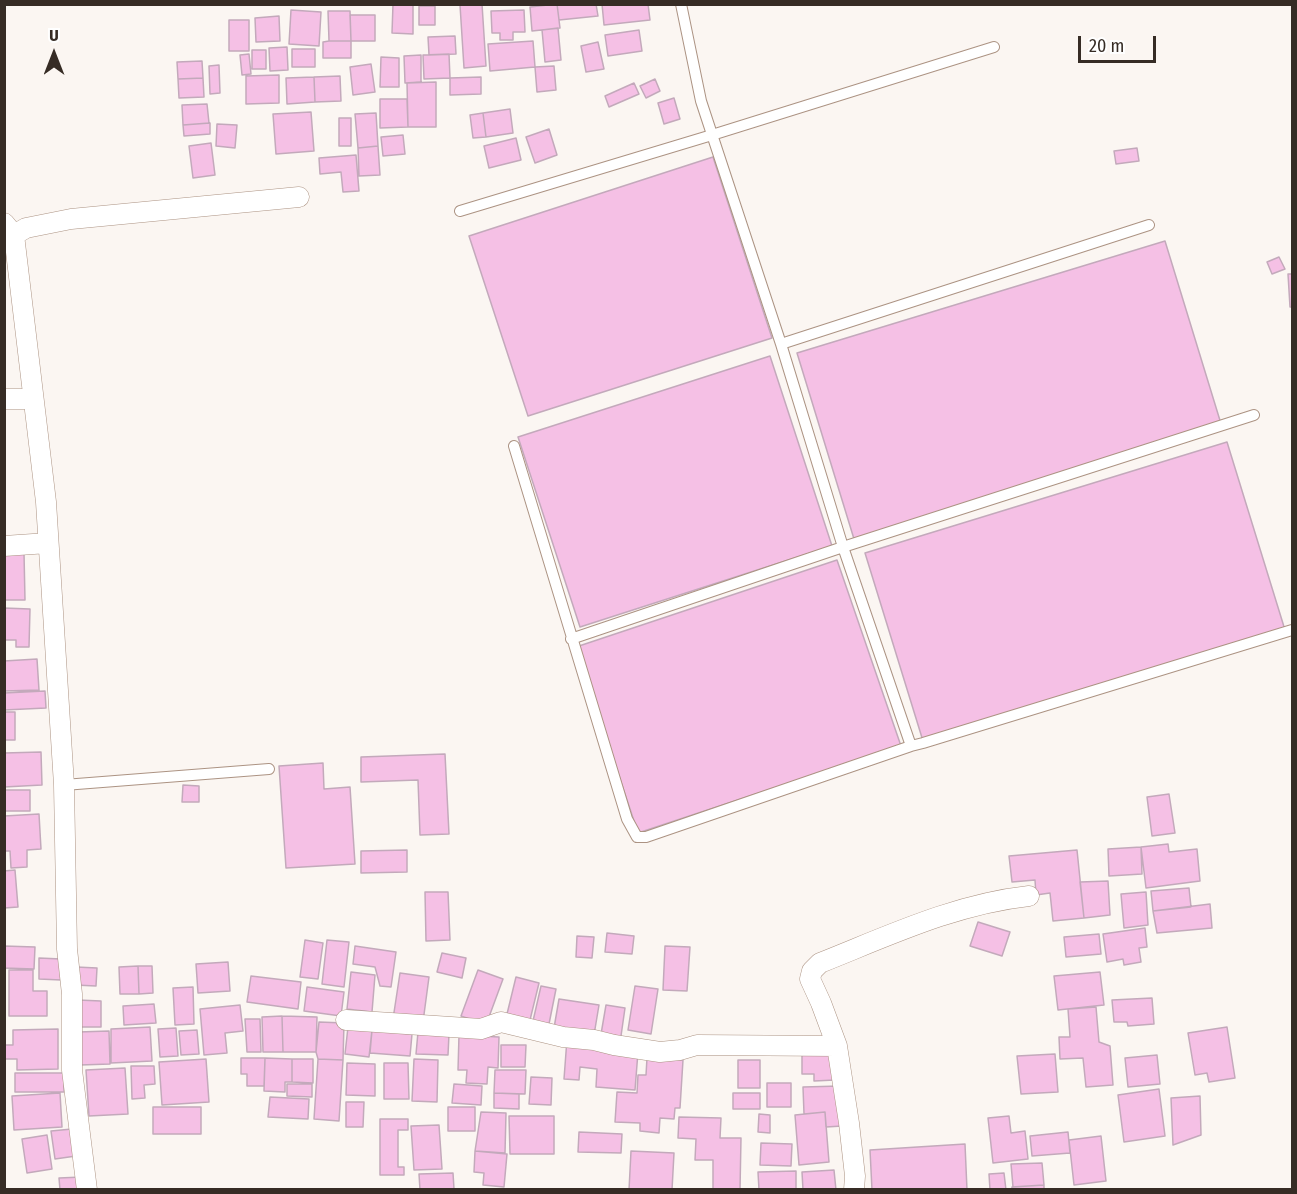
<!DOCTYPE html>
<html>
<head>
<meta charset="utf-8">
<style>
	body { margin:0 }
	#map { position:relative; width:1297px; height:1194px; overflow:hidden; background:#fbf6f2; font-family:"Fira Sans Condensed",sans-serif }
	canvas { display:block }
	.frame { position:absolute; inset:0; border:6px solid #362c25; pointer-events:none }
	.north { position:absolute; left:24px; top:24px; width:60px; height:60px; -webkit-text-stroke:4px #fff; paint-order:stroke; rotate:0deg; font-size:16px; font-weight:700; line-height:24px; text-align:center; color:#362c25 }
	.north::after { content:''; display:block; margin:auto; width:21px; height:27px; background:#362c25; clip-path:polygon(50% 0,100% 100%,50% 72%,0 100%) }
	.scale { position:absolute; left:1078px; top:36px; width:78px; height:27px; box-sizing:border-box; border:3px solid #362c25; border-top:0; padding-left:8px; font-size:18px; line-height:21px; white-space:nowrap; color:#362c25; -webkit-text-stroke:4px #fff; paint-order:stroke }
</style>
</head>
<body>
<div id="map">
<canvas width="1297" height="1194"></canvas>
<div class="frame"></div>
<div class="north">U</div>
<div class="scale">20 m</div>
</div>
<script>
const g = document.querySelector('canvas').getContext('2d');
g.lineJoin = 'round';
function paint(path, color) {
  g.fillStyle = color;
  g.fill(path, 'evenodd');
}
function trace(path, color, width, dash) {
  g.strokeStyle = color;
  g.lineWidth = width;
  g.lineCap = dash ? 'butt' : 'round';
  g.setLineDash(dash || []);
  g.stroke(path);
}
const building = new Path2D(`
	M393,4l20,1v29l-21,-1z
	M482,4l4,62 -22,2 -4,-63z
	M557,4h39l2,12 -39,4z
	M557,4l3,24 -28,3 -2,-24z
	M602,4h46l2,16 -46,5z
	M419,6h16v19h-16z
	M291,10l30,2 -2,34 -30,-2z
	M524,10l1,22h-12v8h-13v-7h-8l-1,-22z
	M328,11h22l1,30h-22z
	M350,15h25v26h-24z
	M279,16l1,25 -24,1 -1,-24z
	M229,20h20v31h-20z
	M558,28l3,32 -16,2 -3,-32z
	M639,30l3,21 -34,5 -3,-21z
	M455,36l1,18 -27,1 -1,-18z
	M329,41h22v17h-28v-16z
	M533,41l2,26 -45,4 -2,-27z
	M598,42l6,27 -18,3 -5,-26z
	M287,47l1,23 -18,1 -1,-23z
	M292,49h23v18h-23z
	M252,50h14v19h-14z
	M249,54l2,20 -9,1 -2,-20z
	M449,54l1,24 -26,1 -1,-24z
	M421,55v27l-16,1 -1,-27z
	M381,57l18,1v29h-19z
	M202,61l1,17 -25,1 -1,-17z
	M371,64l4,28 -22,3 -3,-28z
	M219,65l1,28 -10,1 -1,-28z
	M554,66l2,24 -19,2 -2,-25z
	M279,75v28l-33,1v-28z
	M340,76l1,25 -26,1 -1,-25z
	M314,77l1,25 -28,2 -1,-26z
	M481,77v17l-31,1v-17z
	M203,78l1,19 -25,1 -1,-19z
	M655,79l5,12 -14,7 -6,-12z
	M436,82v45h-28l-1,-44z
	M634,83l5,11 -30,13 -4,-11z
	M674,98l6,21 -16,5 -6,-21z
	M380,99h27l1,28 -28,1z
	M207,104l2,19 -26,2 -1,-20z
	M510,109l3,24 -27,4 -3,-24z
	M311,112l3,39 -38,3 -3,-40z
	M376,113l2,33 -20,2 -3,-34z
	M483,113l3,24 -13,1 -3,-23z
	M339,118h12v28h-12z
	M210,123v11l-26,2 -1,-11z
	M217,124l20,1 -2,23 -19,-2z
	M549,129l8,26 -22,8 -9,-26z
	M403,135l2,19 -22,2 -2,-19z
	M516,138l5,22 -32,8 -5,-22z
	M211,143l4,32 -22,3 -4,-32z
	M378,146l2,29 -21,1 -1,-28z
	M1137,148l2,13 -23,3 -2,-13z
	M356,155l3,36 -16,1 -2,-20 -21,2 -1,-16z
	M713,157l59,181 -244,78 -59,-180z
	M1165,241l57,186 -368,112 -57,-186z
	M1279,257l6,12 -13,5 -5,-12z
	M1288,274h4v33h-2z
	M770,356l62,190 -252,81 -62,-190z
	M1227,442l58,188 -362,111 -58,-188z
	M4,553h20l1,47h-21z
	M837,560l64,186 -263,87 -62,-186z
	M4,608l26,1 -1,38h-13v-7h-12z
	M37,659l2,31 -35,1v-30z
	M45,691l1,17 -42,2v-17z
	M4,712h11v28h-11z
	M41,752l1,33 -38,2v-34z
	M445,754l4,80 -29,1 -2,-55 -57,2v-25z
	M323,763l1,26 26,-2 5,77 -69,4 -7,-102z
	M183,785l16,1v16h-17z
	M4,790h26v21h-26z
	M1169,794l6,39 -23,3 -5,-39z
	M39,814l2,35 -14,1v17l-16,1 -1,-17h-6v-35z
	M1168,844l1,8 28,-3 3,32 -54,7 -5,-41z
	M1141,847l1,27 -33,2 -1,-27z
	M407,850v22l-46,1v-22z
	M1077,850l7,68 -31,3 -3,-28 -14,2 -1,-15 -23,2 -3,-26z
	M15,870l3,37 -14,1v-37z
	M1108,881l2,34 -26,3 -4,-36z
	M1189,888l2,19 -38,4 -2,-20z
	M425,892h23l2,48 -24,1z
	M1146,892l2,33 -24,3 -3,-34z
	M1210,904l2,24 -55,5 -4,-22z
	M978,922l32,10 -8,24 -32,-10z
	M1145,928l2,19 -8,1 2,14 -17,3 -1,-6 -16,3 -4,-28z
	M607,933l27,3 -2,18 -27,-2z
	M1099,934l2,20 -35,3 -2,-20z
	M577,936l17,1 -2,21 -16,-1z
	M305,940l18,3 -5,36 -18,-2z
	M327,940l22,2 -5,45 -22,-3z
	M4,946l31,1 -1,22 -30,-1z
	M355,946l41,6 -5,35 -11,-1 -5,-19 -22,-3z
	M665,946l25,1 -3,44 -24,-1z
	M442,953l24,5 -4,20 -25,-6z
	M39,958l22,1v21l-22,-1z
	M228,962l2,29 -32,2 -2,-29z
	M138,966h14l1,27 -14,1z
	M138,966l1,28h-19l-1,-27z
	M76,967l21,1 -1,18 -21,-1z
	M9,970h24v21h14v25h-38z
	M478,970l25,9 -17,46 -25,-9z
	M351,972l24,3 -3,37 -25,-3z
	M1100,972l4,33 -46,5 -4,-34z
	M400,973l29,4 -6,45 -30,-3z
	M251,976l50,6 -3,27 -51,-7z
	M516,977l23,6 -9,37 -23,-6z
	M541,986l15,3 -7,35 -16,-3z
	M635,986l23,3 -7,45 -23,-4z
	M193,987l1,37 -19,1 -2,-37z
	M307,987l37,5 -3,24 -37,-5z
	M1152,998l2,26 -26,2 -1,-4h-13l-2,-22z
	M559,999l40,6 -5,30 -40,-7z
	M78,1000l23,1v26h-24z
	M154,1004l2,19 -32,2 -1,-19z
	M240,1005l3,26 -18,2 2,20 -23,2 -4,-46z
	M606,1005l19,3 -5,35 -20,-3z
	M1096,1007l3,35 11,4 3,39 -27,2 -3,-29 -23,1 -1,-22h11l-2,-28z
	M282,1016l35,1 -1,35h-33z
	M282,1016l1,36h-20l-1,-35z
	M245,1019h15l1,33h-14z
	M319,1022l25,1 -1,37 -25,-1 -2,-7z
	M150,1027l2,34 -41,2v-34z
	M348,1027l24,3 -3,27 -24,-3z
	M1227,1027l8,51 -26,4 -2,-9 -12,2 -7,-42z
	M176,1028l2,28 -18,1 -2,-28z
	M58,1029v40l-41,1v-11h-13v-14h9v-15z
	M197,1030l2,24 -18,1 -2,-24z
	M372,1030l40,4 -2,22 -40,-3z
	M109,1031l1,33 -30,1 -2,-33z
	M418,1032l31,2 -1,21 -32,-1z
	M459,1035l40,2 -1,31 -10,-1 -1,17 -21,-1 1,-13h-9z
	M567,1039l71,13 -3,38 -39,-3 1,-18 -17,-2 -1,13 -15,-1z
	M501,1045h25l-1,22h-24z
	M802,1051h32l1,29 -21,1v-7h-12z
	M1055,1054l3,38 -37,2 -4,-38z
	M1157,1055l3,29 -32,3 -3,-29z
	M241,1058h24l-1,28h-17v-12h-6z
	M265,1058l27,1v23h-7v10l-21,-1z
	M647,1058l36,2 -3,48h-5l-1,11 -14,-1 -1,15 -19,-2v-8l-25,-1 2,-30 20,1 1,-18h8z
	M206,1059l3,43 -47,3 -3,-43z
	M292,1059h21v24l-21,-1z
	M318,1059l25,1 -4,61 -25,-2z
	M414,1059l24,1 -1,42 -25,-1z
	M738,1060h22v28h-22z
	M347,1063l28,1v32l-29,-1z
	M384,1063h24l1,36h-25z
	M131,1066h23l1,18 -11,1 1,13 -13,1z
	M125,1068l3,46 -39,2 -3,-46z
	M495,1070h31l-1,24 -31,-1z
	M15,1073h49v19h-49z
	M531,1077l21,1 -1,27 -22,-1z
	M767,1083h24v24h-24z
	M287,1084h25v13l-25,-1z
	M454,1084l28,2 -1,19 -29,-2z
	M840,1086l2,40 -16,1 -1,-15 -21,2 -1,-27z
	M1159,1089l6,47 -41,6 -6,-47z
	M60,1093l2,34 -48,3 -2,-34z
	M494,1093l25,1v15l-25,-1z
	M733,1093h27v16h-27z
	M1200,1096l1,39 -28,10 -2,-47z
	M270,1097l39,2 -1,20 -40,-2z
	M346,1102h18l-1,25h-17z
	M153,1107h48v27h-48z
	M448,1107h27v24h-27z
	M481,1112l25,1 -1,40 -30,-2z
	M825,1112l4,50 -30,3 -4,-50z
	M759,1114l11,1v18l-12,-1z
	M509,1116h45v38h-44z
	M1009,1116l2,17 14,-2 3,28 -35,4 -5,-45z
	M679,1117l42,1 -1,20h21l-1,52h-27v-30h-18l1,-21 -18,-1z
	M380,1119h28v11h-10v37h6v8h-24z
	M439,1125l3,44 -28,1 -3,-44z
	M72,1129l4,27 -21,3 -4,-28z
	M579,1132l43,2 -1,19 -43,-1z
	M1068,1132l2,21 -38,3 -2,-20z
	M47,1135l5,34 -25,4 -5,-34z
	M1101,1136l5,45 -32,4 -5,-45z
	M761,1143l31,1 -1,22 -31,-1z
	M965,1144l2,46h-95l-2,-40z
	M475,1151l32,3 -3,33 -21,-2 1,-12 -10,-1z
	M631,1151l43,2 -2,37h-43z
	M1042,1163l2,22 -31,2 -2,-23z
	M834,1170l2,20h-33l-1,-18z
	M796,1171v19h-37l-1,-18z
	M453,1173l1,16 -34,1 -1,-16z
	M1004,1173l2,17h-16l-1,-16z
	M82,1177v13h-22l-1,-12z
	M1044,1185v5h-32v-3z`);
paint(building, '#f5c0e5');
trace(building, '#c3a9bb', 1.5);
const lane = new Path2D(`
	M681,4l20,97 80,243 62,203 68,199
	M460,211l252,-76 282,-88
	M781,344l368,-119
	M514,446l113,373 10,18h9l265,-91 12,-3 369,-113
	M571,639l272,-92 411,-132
	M64,785l205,-16`);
const street = new Path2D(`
	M4,223l10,12 32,267 18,283 3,164 5,45v76l15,120
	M14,235l12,-7 45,-9 228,-22
	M4,399h28
	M4,546l44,-3
	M346,1020l135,9 20,-7 62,15 31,3 20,5 46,7 20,-2 17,-5 140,1
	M854,1190l1,-14 -6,-53 -12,-77 -16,-43 -11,-24 2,-8 8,-8c68,-27 135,-59 209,-67`);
trace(lane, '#ac9383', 12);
trace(street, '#ac9383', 21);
trace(lane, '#fff', 10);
trace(street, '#fff', 20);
</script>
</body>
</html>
